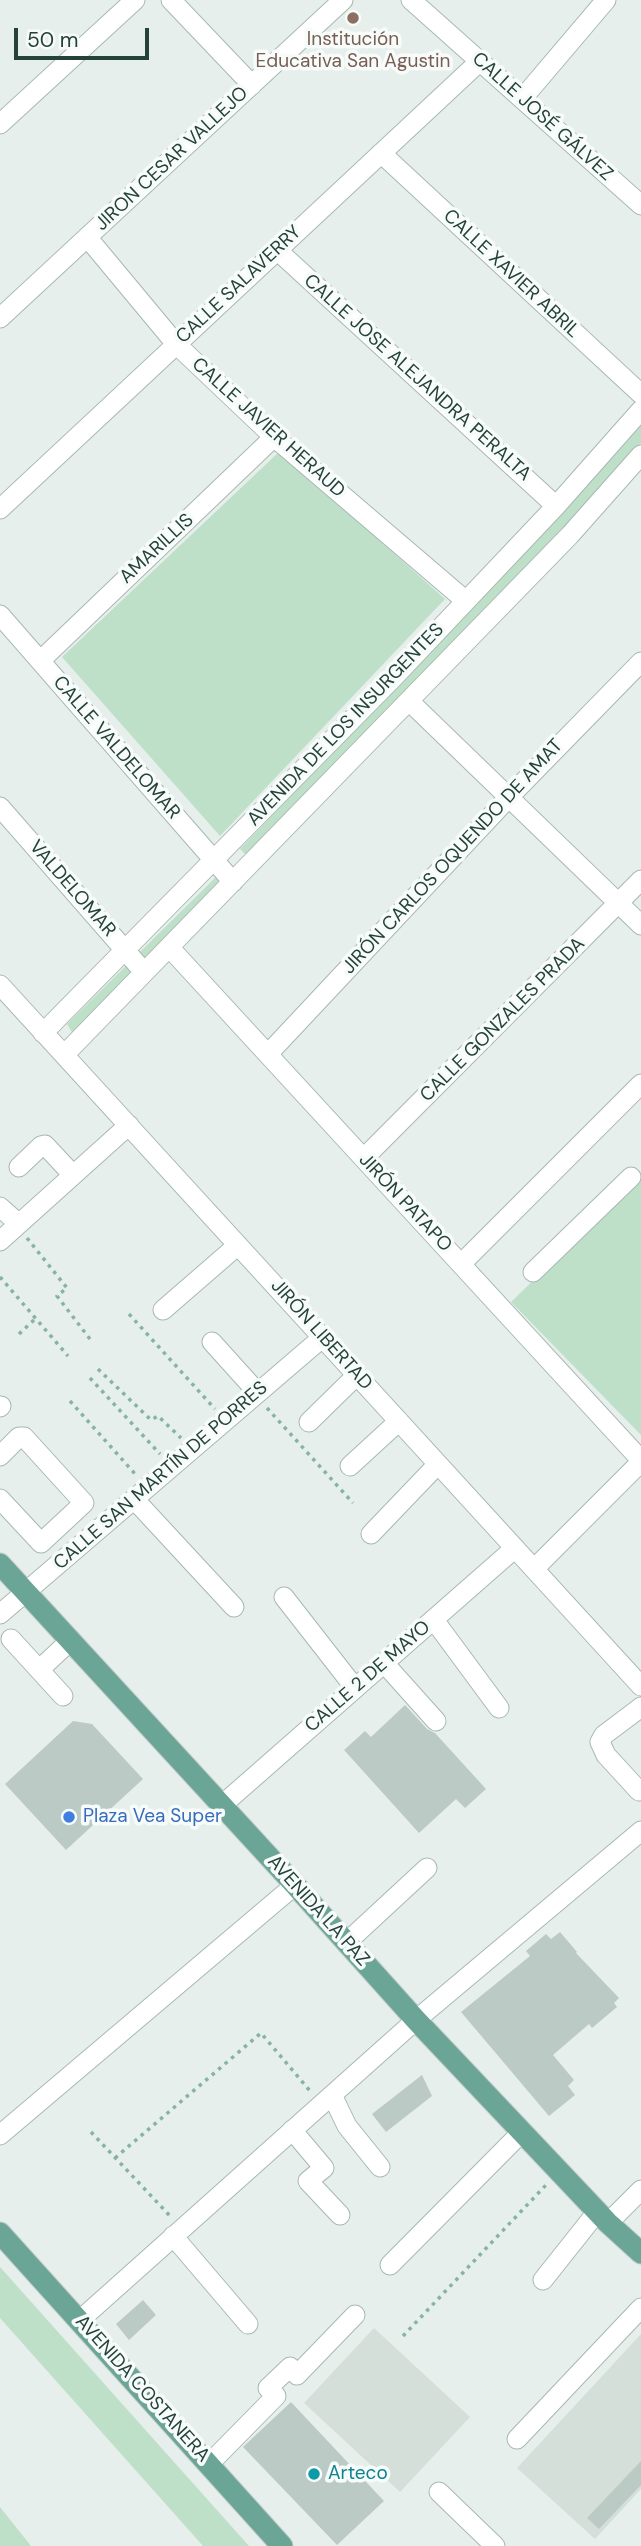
<!DOCTYPE html>
<html>
<head>
<meta charset="utf-8">
<style>
	body { margin:0 }
	#map { position:relative; width:641px; height:2546px; overflow:hidden; background:#e6efeb; font-family:"DM Sans",sans-serif }
	canvas { display:block }
	.scale { position:absolute; left:14px; top:28px; width:135px; height:32px; box-sizing:border-box; border:4px solid #24423a; border-top:0; padding-left:9px; font-size:21px; line-height:24px; white-space:nowrap; color:#24423a; -webkit-text-stroke:5px #f7fbf9; paint-order:stroke }
</style>
</head>
<body>
<div id="map">
<canvas width="641" height="2546"></canvas>
<div class="scale">50 m</div>
</div>
<script>
const g = document.querySelector('canvas').getContext('2d');
g.lineJoin = 'round';
function paint(path, color) {
  g.fillStyle = color;
  g.fill(path, 'evenodd');
}
function trace(path, color, width, dash) {
  g.strokeStyle = color;
  g.lineWidth = width;
  g.lineCap = dash ? 'butt' : 'round';
  g.setLineDash(dash || []);
  g.stroke(path);
}
function label(font, color, halo, rows, align = 'center') {
  g.font = font + ' "DM Sans",sans-serif';
  g.lineWidth = 7;
  g.setLineDash([]);
  g.textBaseline = 'middle';
  g.strokeStyle = halo;
  g.fillStyle = color;
  for (const [text, x, y, turn = 0] of rows) {
    g.save();
    g.translate(x, y);
    g.rotate((+turn || 0) * Math.PI / 180);
    g.textAlign = isNaN(turn) ? turn : align;
    if (halo) g.strokeText(text, 0, 0);
    g.fillText(text, 0, 0);
    g.restore();
  }
}
paint(new Path2D(`
	M374,2328l96,89 -70,75 -96,-89z
	M641,2334v155l-46,50 -78,-71z`), '#d4dfda');
paint(new Path2D(`
	M641,412v31l-67,79 -325,336 -9,-9 190,-199z
	M280,451l165,148 -225,237 -158,-179z
	M220,873l4,8 -151,153 -6,-10z
	M641,1176v259l-130,-133z
	M0,2267l249,279h-46l-203,-228z
	M0,2507l31,39h-31z`), '#bfe0c8');
paint(new Path2D(`
	M405,1705l22,24 8,4 51,56 -21,19 -9,-9 -37,34 -75,-83 21,-19 6,6z
	M73,1721l19,3 51,55 -77,71 -61,-66z
	M560,1932l17,20 -1,1 43,45 -5,5 3,4 -25,21 -3,-4 -36,31 21,25 -6,6 7,9 -26,21 -88,-104 69,-56 -4,-5 20,-17 5,5z
	M422,2075l10,21 -46,36 -14,-18z
	M143,2300l13,15 -27,25 -13,-16z
	M291,2402l93,99 -47,44 -94,-98z
	M641,2461v24l-42,44 -12,-11z`), '#bbcac4');
const minor = new Path2D(`
	M171,0l81,85
	M411,0l230,205
	M522,99l84,-99
	M0,124l135,-124
	M381,153l260,241
	M87,237l89,107 98,93 192,164
	M277,250l279,256
	M0,318l343,-318
	M0,509l479,-447
	M0,615l233,267
	M40,661l234,-224
	M409,701l232,224
	M0,807l144,165
	M169,947l472,513
	M0,985l641,701
	M43,1033l352,-357 161,-170 85,-96
	M268,1054l241,-257 132,-135
	M64,1055l506,-520 71,-80
	M364,1158l277,-278
	M19,1167l22,-21 4,-1 28,30
	M0,1207l19,17
	M0,1241l129,-116
	M461,1264l180,-180
	M533,1272l98,-95
	M163,1310l75,-65
	M212,1342l46,51
	M0,1407l1,-1
	M309,1422l48,-47
	M0,1456l19,-19h5l60,66 -43,40 -41,-44
	M350,1466l49,-45
	M134,1499l100,108
	M371,1534l67,-70
	M534,1569l107,-107
	M284,1597l71,91
	M0,1614l323,-277
	M434,1620l65,88
	M11,1639l52,57
	M384,1663l52,58
	M40,1669l31,-29
	M639,1791l-33,-36 -6,-13 4,-7 37,-28
	M221,1806l294,-258
	M346,1943l81,-75
	M332,2095l15,31 33,41
	M292,2130l32,38 -16,13 32,34
	M0,2135l295,-250
	M608,2223l33,-33
	M173,2236l75,88
	M390,2265l132,-133
	M543,2280l54,-68
	M80,2320l336,-300 225,-189
	M517,2439l124,-131
	M209,2464l67,-68 -8,-8 22,-21 7,8 58,-60
	M439,2492l56,54`);
const major = new Path2D(`
	M0,1564l295,321 121,135 192,203 33,30
	M0,2233l282,313`);
trace(minor, '#a8b8b2', 21);
trace(major, '#c2cac8', 23);
trace(new Path2D(`
	M27,1238l40,50 -10,8 33,43
	M0,1277l68,79
	M129,1314l86,95
	M19,1334l16,-15
	M98,1369l53,51 7,-4 23,22
	M90,1378l70,76
	M70,1401l66,74
	M267,1408l86,95
	M91,2132l80,85
	M115,2158l146,-125 49,58
	M403,2336l143,-151`), '#86b3a5', 3.5, [3.5, 5]);
trace(minor, '#fff', 19);
trace(major, '#6aa596', 21);
for (const [x, y, r, color] of [
	[353,18,7,"#8d6e63"],
	[69,1817,7,"#3f7fe0"],
	[314,2474,7,"#0f9aa8"]
]) {
  const dot = new Path2D();
  dot.arc(x, y, r, 0, 2 * Math.PI);
  g.fillStyle = color;
  g.fill(dot);
  trace(dot, '#f7fbf9', 2.5);
}
label('19px', '#785e54', '#f7fbf9', [
	["Institución",353,40],
	["Educativa San Agustin",353,62]
]);
label('19px', '#24423a', '#f7fbf9', [
	["CALLE JOSÉ GÁLVEZ",542,117,42],
	["JIRON CESAR VALLEJO",172,159,-43],
	["CALLE XAVIER ABRIL",511,274,43],
	["CALLE SALAVERRY",239,285,-43],
	["CALLE JOSE ALEJANDRA PERALTA",417,378,42],
	["CALLE JAVIER HERAUD",268,428,42],
	["AMARILLIS",157,549,-43],
	["AVENIDA DE LOS INSURGENTES",346,725,-46],
	["CALLE VALDELOMAR",116,748,49],
	["JIRÓN CARLOS OQUENDO DE AMAT",453,857,-47],
	["VALDELOMAR",72,889,49],
	["CALLE GONZALES PRADA",503,1020,-45],
	["JIRÓN PATAPO",405,1203,47],
	["JIRÓN LIBERTAD",321,1335,48],
	["CALLE SAN MARTÍN DE PORRES",161,1476,-41],
	["CALLE 2 DE MAYO",368,1677,-41],
	["AVENIDA LA PAZ",318,1911,48],
	["AVENIDA COSTANERA",142,2389,48]
]);
label('19px', '#366cbe', '#f7fbf9', [
	["Plaza Vea Super",83,1817]
], 'left');
label('19px', '#0d838f', '#f7fbf9', [
	["Arteco",328,2474]
], 'left');
</script>
</body>
</html>
